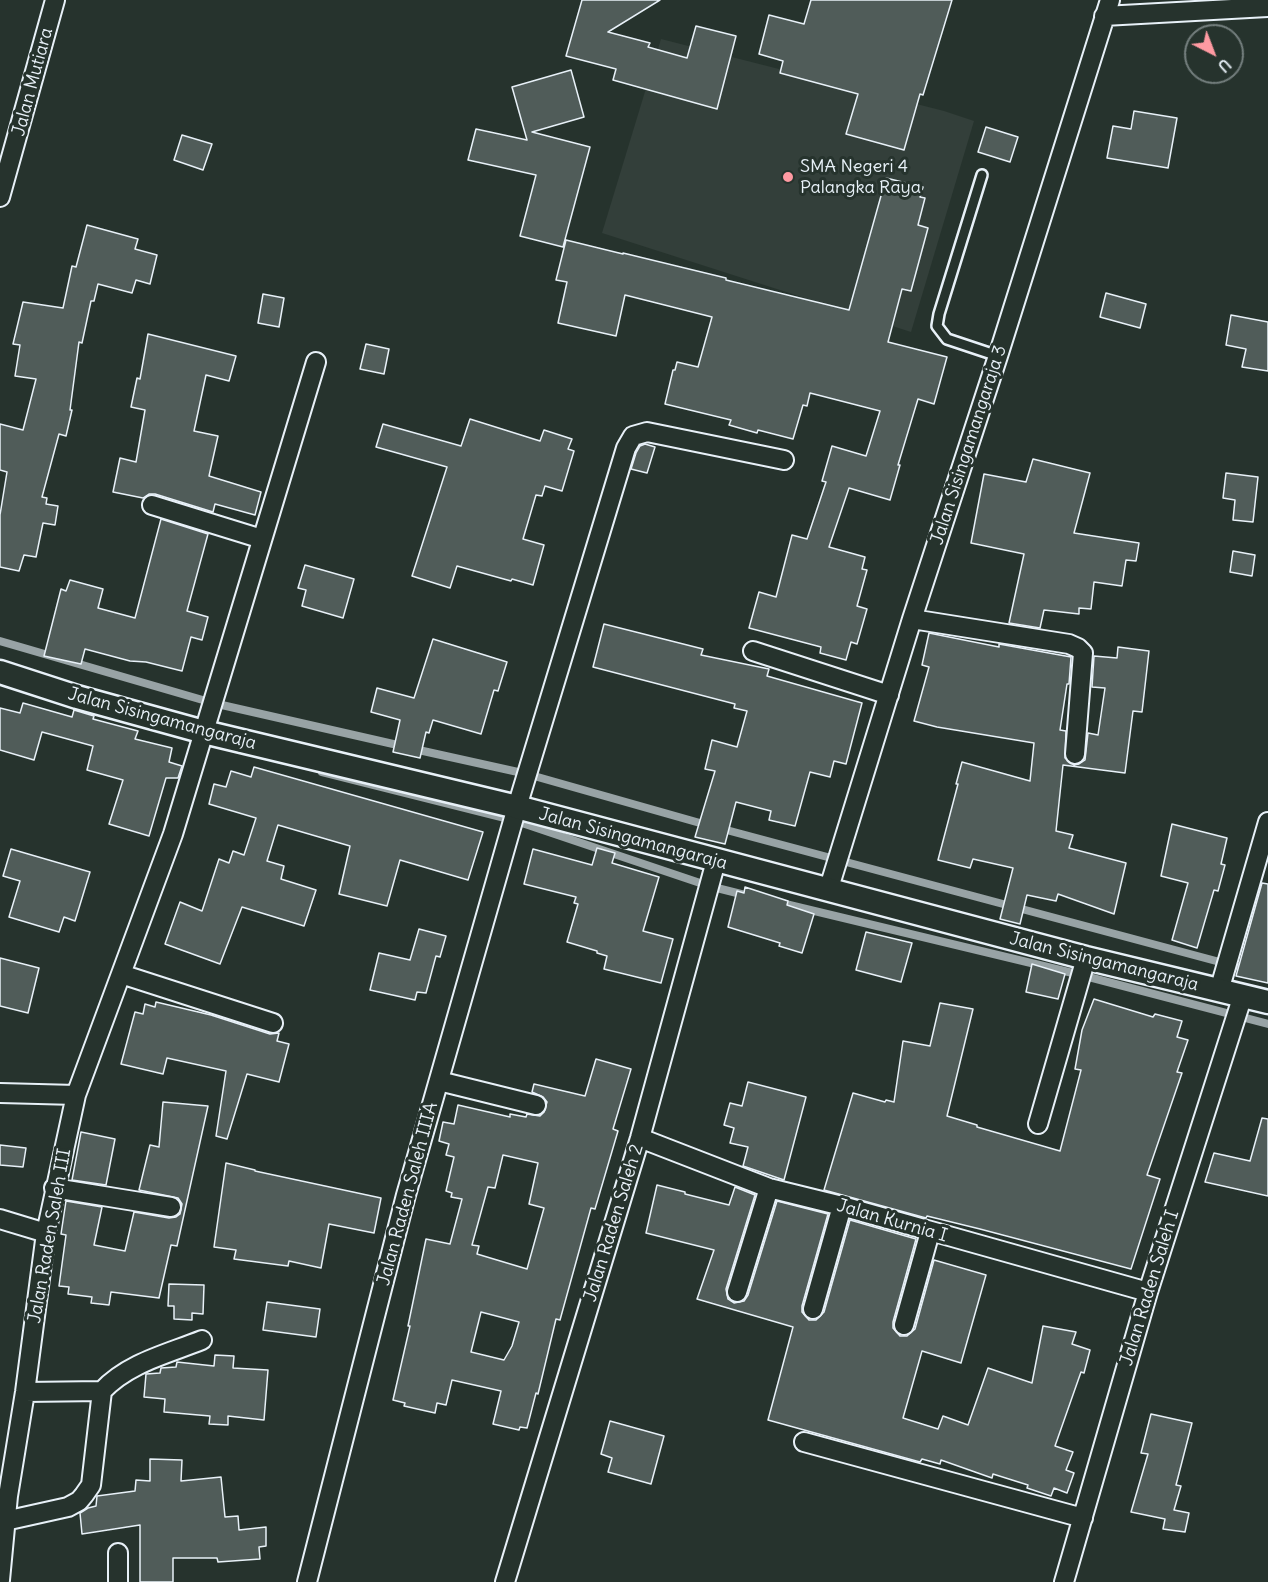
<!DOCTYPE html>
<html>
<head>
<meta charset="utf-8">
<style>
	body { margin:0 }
	#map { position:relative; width:1268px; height:1582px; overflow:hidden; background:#26332d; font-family:Delius,sans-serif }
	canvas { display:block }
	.north { position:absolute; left:1184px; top:24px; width:60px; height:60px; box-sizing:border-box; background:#26332d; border:2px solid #747f7e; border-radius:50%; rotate:138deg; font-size:16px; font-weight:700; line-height:24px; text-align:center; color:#e8f1f8 }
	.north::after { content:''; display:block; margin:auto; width:21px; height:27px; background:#ff9aa2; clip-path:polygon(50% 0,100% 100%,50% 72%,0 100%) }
</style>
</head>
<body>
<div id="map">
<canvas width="1268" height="1582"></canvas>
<div class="north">U</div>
</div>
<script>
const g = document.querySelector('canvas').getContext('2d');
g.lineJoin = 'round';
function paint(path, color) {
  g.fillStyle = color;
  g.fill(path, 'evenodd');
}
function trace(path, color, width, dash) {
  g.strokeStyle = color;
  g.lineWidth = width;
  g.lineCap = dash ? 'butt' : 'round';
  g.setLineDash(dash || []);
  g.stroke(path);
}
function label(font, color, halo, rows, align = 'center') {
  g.font = font + ' Delius,sans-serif';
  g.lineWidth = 6;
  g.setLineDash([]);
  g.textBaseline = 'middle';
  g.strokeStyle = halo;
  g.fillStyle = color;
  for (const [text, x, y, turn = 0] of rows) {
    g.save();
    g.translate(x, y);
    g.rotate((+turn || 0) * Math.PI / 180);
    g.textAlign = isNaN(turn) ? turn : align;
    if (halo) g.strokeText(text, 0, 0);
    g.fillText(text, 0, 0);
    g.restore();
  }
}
paint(new Path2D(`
	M661,39l283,72 30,10 -63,211 -309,-99z`), '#333f3a');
trace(new Path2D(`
	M0,641l213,62 189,43
	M414,749l113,25 180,51
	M322,772l191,48 196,66 36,9
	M719,828l527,141
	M777,902l304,73 187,49`), '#98a3a5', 8);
const building = new Path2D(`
	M582,0h78l-52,32 42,11 -2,4 39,11 9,-32 40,10 -19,73 -104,-29 3,-11 -50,-13z
	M811,0h141l-29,95 -3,-1 -16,56 -58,-16 12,-40 -78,-21 3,-12 -24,-7 10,-39 35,9z
	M571,70l13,47 -52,15 58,15 -27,100 -43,-11 16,-61 -68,-15 8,-31 51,11 -15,-53z
	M1134,111l43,7 -9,50 -61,-10 6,-32 18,3z
	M986,127l32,10 -8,25 -32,-10z
	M182,135l30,9 -9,26 -29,-10z
	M886,178l37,9 -3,10 5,1 -7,27 10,3 -17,63 -9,-2 -14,53 59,15 -13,47 -16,-5 -20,66h2l-10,35 -41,-12 -20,59 36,10 -3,12 5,1 -10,36 10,3 -10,35 -6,-2 -5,18 -26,-7 1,-6 -72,-19 10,-36 17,5 16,-62 15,4 19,-57 -4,-1 10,-35 34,10 14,-45 -70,-18 -3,13 -4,-1 -10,34 -35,-9 -1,3 -28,-8 2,-5 -66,-16 8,-34h2l2,-8 21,5 14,-50 -87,-22 -9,41 -58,-13 9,-41 -11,-2 10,-40 57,14v-1l103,25v2l123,30z
	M87,225l51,14 -3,10 22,6 -7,29 -14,-4 -4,13 -34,-9 -4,17h-3l-9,42 -3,-1 -9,68h2l-6,26 -7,-2 -17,63 5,1 -1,6 12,2 -3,19 -12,-2 -7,34 -12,-2 -5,16 -19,-4v-52l7,-43 -7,-2v-46l23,6 13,-51 -21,-3 5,-31 -7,-1 10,-42 40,6 9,-42 4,1z
	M1106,293l40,11 -6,24 -40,-11z
	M263,294l21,4 -5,29 -21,-4z
	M1231,315l37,7v49l-26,-4 4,-18 -20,-4z
	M148,334l88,22 -7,25 -23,-6 -12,56 24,5 -9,40 52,16 -6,23 -40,-11 -2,8 -58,-18h-6l-6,4 -30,-6 7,-34 16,4 9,-52 -14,-3 6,-29 3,1z
	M366,344l23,5 -5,25 -24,-5z
	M470,419l70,22 4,-11 28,9 -4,10 6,2 -12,40 -17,-5 -3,10 -6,-1 -13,44 21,6 -11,40 -21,-6 -1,2 -54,-15 -7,22 -38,-12 35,-109 -71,-20 7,-23 78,22z
	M645,444l10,3 -8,26 -16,-4 5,-16 4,-7z
	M1033,459l57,14 -16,60 65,10 -3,18 -10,-1 -4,26 -28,-4 -3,27 -12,-1v6l-35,-4 -4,18 -31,-5 15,-69 -53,-11 13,-69 42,8z
	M1226,473l32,4 -5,45 -20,-2 2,-20 -12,-2z
	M161,519l47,15 -21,77 21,6 -6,23 -11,-3 -9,34 -36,-9 -16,-1 -45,-12 -4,15 -37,-8 17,-67 5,2 4,-11 33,9 -5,19 37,10z
	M1233,551l22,4 -3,21 -22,-4z
	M305,565l49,14 -11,39 -41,-12 4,-16 -8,-2z
	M604,624l99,25 -2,6 68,14 -2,7 95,27 -16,61 -12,-3 -4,16 -20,-5 -15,54 -26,-6 2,-9 -35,-9 -11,42 -30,-7 20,-66 -10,-2 7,-29 25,7 10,-36 -13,-3 1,-4 -142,-37z
	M929,633l70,14v-3l72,13 -2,27h-2l-7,46 6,1 -1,27 9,7 5,-1 6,-4 3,-27 10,2 7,-47 -13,-1 2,-31 23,2 1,-11 31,4 -7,61 -9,-1 -8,62 -62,-8 -7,66 17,4 -4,13 57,15 -12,51 -56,-20 -2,7 -29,-6 -7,29 -20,-5 13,-51 -40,-9 -3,9 -32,-8 20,-76h-2l6,-22 68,19 4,-38 -97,-16 -23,-6 15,-54 -7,-2z
	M433,639l74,23 -9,29 -4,-1 -13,44 -48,-14 -4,13 -3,-1 -6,26 -27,-6 7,-32 -29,-8 6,-24 37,10z
	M23,703l49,14 2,-7 20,6 -1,3 45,12 -3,8 37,9 -3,14 13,4 -4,12h-12l-17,58 -40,-12 14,-44 -36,-10 6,-24 -51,-14 -8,28 -34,-10v-42l20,5z
	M254,767l229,65 -15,48 -68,-20 -13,46 -48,-12 11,-48 -72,-21 -11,36 17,5 -3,13 35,11 -12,36 -62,-19 -22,57 -55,-20 15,-42 22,9 17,-52 10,4 4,-12 11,4 12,-37 -47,-14 5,-20 12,3 5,-16 20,6z
	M1172,824l55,14 -6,26 4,1 -7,26 -4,-1 -17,58 -25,-8 16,-57 -27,-7z
	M597,848l18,5 -3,10 47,14 -16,54 30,8 -12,44 -57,-14 3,-13 -10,-3v-2l-30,-9 11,-38 -4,-1 2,-6 -52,-13 9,-35 59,16z
	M11,849l79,23 -15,49 -11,-4 -5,15 -50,-15 11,-36 -17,-5z
	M1262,883l6,1v99l-32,-7z
	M745,887l43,14 -1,4 27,9 -12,39 -23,-7 1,-3 -52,-16 9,-36 7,2z
	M419,929l27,7 -6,21 -4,-1 -10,37 -9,-1 -2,8 -45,-10 9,-37 31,7z
	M866,932l46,11 -11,39 -45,-12z
	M0,958l39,10 -11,45 -28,-7z
	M1032,964l33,10 -7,25 -32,-7z
	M1094,999l59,18 2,-3 27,7 -5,16 11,3 -11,32 5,1 -35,102 13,4 -29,90 -151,-40 -53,-13 -1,2 -102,-28 29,-97 32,9 1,-2 8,2 9,-61 27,5 10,-43 33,6 -26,107 30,9v2l83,24 21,-81 -6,-1 7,-39z
	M156,1002l55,13 59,19 9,-1 -2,8 12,3 -10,38 -32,-8 -20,65 -11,-3 10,-65 -59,-13 -4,16 -42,-10 14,-52 8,2 2,-10 10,3z
	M596,1059l35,10 -18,60 5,2 -23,78 -4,-1 -31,112 -4,-1 -18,75 -2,-1 -9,35 -7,-1 -1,3 -26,-6 8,-33 -49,-11 -6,25 -9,-2 -2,10 -31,-7 1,-3 -12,-3 17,-74h-2l18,-87 24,5 12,-45 -11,-2 1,-4 -6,-2 8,-34 -8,-2 3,-11 -10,-3 4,-19 11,2 4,-19 52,12v-3l16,3 1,-3 13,2 4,-4 3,-10 -4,-5 -11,-5 2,-8 51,12zM503,1155l35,8 -9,41 15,4 -17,61 -50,-15 2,-8 -7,-1 16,-58 7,1zM481,1312l38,10 -7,24 -8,14 -33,-8z
	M748,1082l58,15 -22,83 -41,-14 5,-19 -18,-4 4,-15 -10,-3 6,-22 12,3z
	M163,1102l45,4 -31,140 -6,-1 -12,53 -48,-6 -2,13 -18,-2 1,-6 -24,-3 1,-7 -10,-1 7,-51 -5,-1 5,-33 36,6 -8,38 31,6 9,-39 35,6 7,-1 4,-3 2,-10 -4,-6 -39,-8 11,-45 9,2z
	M1262,1118l6,1v77l-63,-14 9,-29 36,8z
	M81,1132l34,7 -9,46 -34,-5z
	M0,1145l26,3 -3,19 -23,-2z
	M226,1163l29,7v1l126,27 -7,35 -45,-9 -8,44 -32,-7 -1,5 -54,-7 2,-9 -22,-3z
	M657,1185l28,7v2l44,11 6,-18 20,8 -29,94 2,10 6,4 10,-2 4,-6 29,-94 51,13 -26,92v6l7,8h7l8,-8 26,-92 66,19 -23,83v6l7,8h7l8,-7 19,-69 52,15 -25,88 -39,-12 -19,67 35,11 5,-13 25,9 20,-57 44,15 11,-57 33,6 -4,12 18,6 -6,23 -3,-1 -26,74 18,6 -7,18 8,3 -7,20 -13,-5 -3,8 -24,-8 1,-3 -35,-11 -1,4 -51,-18 -1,4 -18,-5 -2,3 -152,-42 25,-93 -96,-28 17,-49 -68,-17z
	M169,1284l35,1 -1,29 -11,-1v7l-18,-1v-13h-6z
	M267,1302l53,7 -4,28 -53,-7z
	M215,1355l19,1 -1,12 35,2 -4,50 -36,-4v9l-19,-1 1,-8 -46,-4 1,-13 -21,-2 2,-23 14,-1 1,-5 15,-1 1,-5 37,4z
	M1151,1414l41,9 -16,62 5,1 -7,24 15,3 -4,19 -22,-3 2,-10 -34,-7 17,-58 -7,-1z
	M610,1421l54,15 -13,48 -43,-12 4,-14 -11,-4z
	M150,1459l32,1 -1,21 40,-4 4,40 13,-1 1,14 27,-3v19l-7,1 1,12 -42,3 -1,-4h-44v24h-33v-57l-58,9 -2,-21 8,-5 8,-2 1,-10 38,-5 1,-11 14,1z`);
paint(building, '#505c59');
trace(building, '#e8f1f8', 1.5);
const service = new Path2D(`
	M982,175l-43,139 -2,12 10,13 51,17`);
const minor = new Path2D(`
	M1104,16l164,-9
	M0,197l55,-197
	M152,505l110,34
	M912,619l157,25 9,4 5,5 -8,101
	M753,651l136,44
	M828,891l84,-272 86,-263 112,-356
	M121,974l152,49
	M1219,991l49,-169
	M439,1081l97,24
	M0,1093l76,2
	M1038,1124l48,-166
	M640,1138l129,50 73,18 306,86
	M54,1188l117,19
	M0,1219l46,14
	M737,1292l32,-104
	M813,1309l29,-103
	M904,1325l26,-93
	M102,1391c26,-28 65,-37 100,-51
	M804,1442l279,76
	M5,1521l63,-14 11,-6 5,-6 7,-10 11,-94 -77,1
	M118,1553v29
	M0,1580l8,-84 17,-104 21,-159 30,-138 97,-261 143,-472
	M307,1582l99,-387 111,-388 109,-359 7,-12 14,-4 137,28
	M505,1582l135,-444 76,-277
	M1064,1582l84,-290 95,-297`);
const tertiary = new Path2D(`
	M0,672l77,25 127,35 313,75 569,151 182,44`);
trace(service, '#e8f1f8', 14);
trace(minor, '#e8f1f8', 22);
trace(tertiary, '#e8f1f8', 27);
trace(service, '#26332d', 9);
trace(minor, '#26332d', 18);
trace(tertiary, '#26332d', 22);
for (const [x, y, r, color] of [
	[788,177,6,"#ff9aa2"]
]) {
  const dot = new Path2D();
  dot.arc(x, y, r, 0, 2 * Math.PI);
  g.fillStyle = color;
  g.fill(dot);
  trace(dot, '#26332d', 2);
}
label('18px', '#e8f1f8', '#26332d', [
	["Jalan Mutiara",33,82,-75],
	["Jalan Sisingamangaraja 3",969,445,-72],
	["Jalan Sisingamangaraja",162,719,15],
	["Jalan Sisingamangaraja",633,839,15],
	["Jalan Sisingamangaraja",1104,962,14],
	["Jalan Raden Saleh IIIA",408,1194,-75],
	["Jalan Kurnia I",892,1221,16],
	["Jalan Raden Saleh 2",614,1223,-73],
	["Jalan Raden Saleh III",50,1236,-80],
	["Jalan Raden Saleh I",1150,1288,-73]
]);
label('18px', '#e8f1f8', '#26332d', [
	["SMA Negeri 4",800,167],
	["Palangka Raya",800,188]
], 'left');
</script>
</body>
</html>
